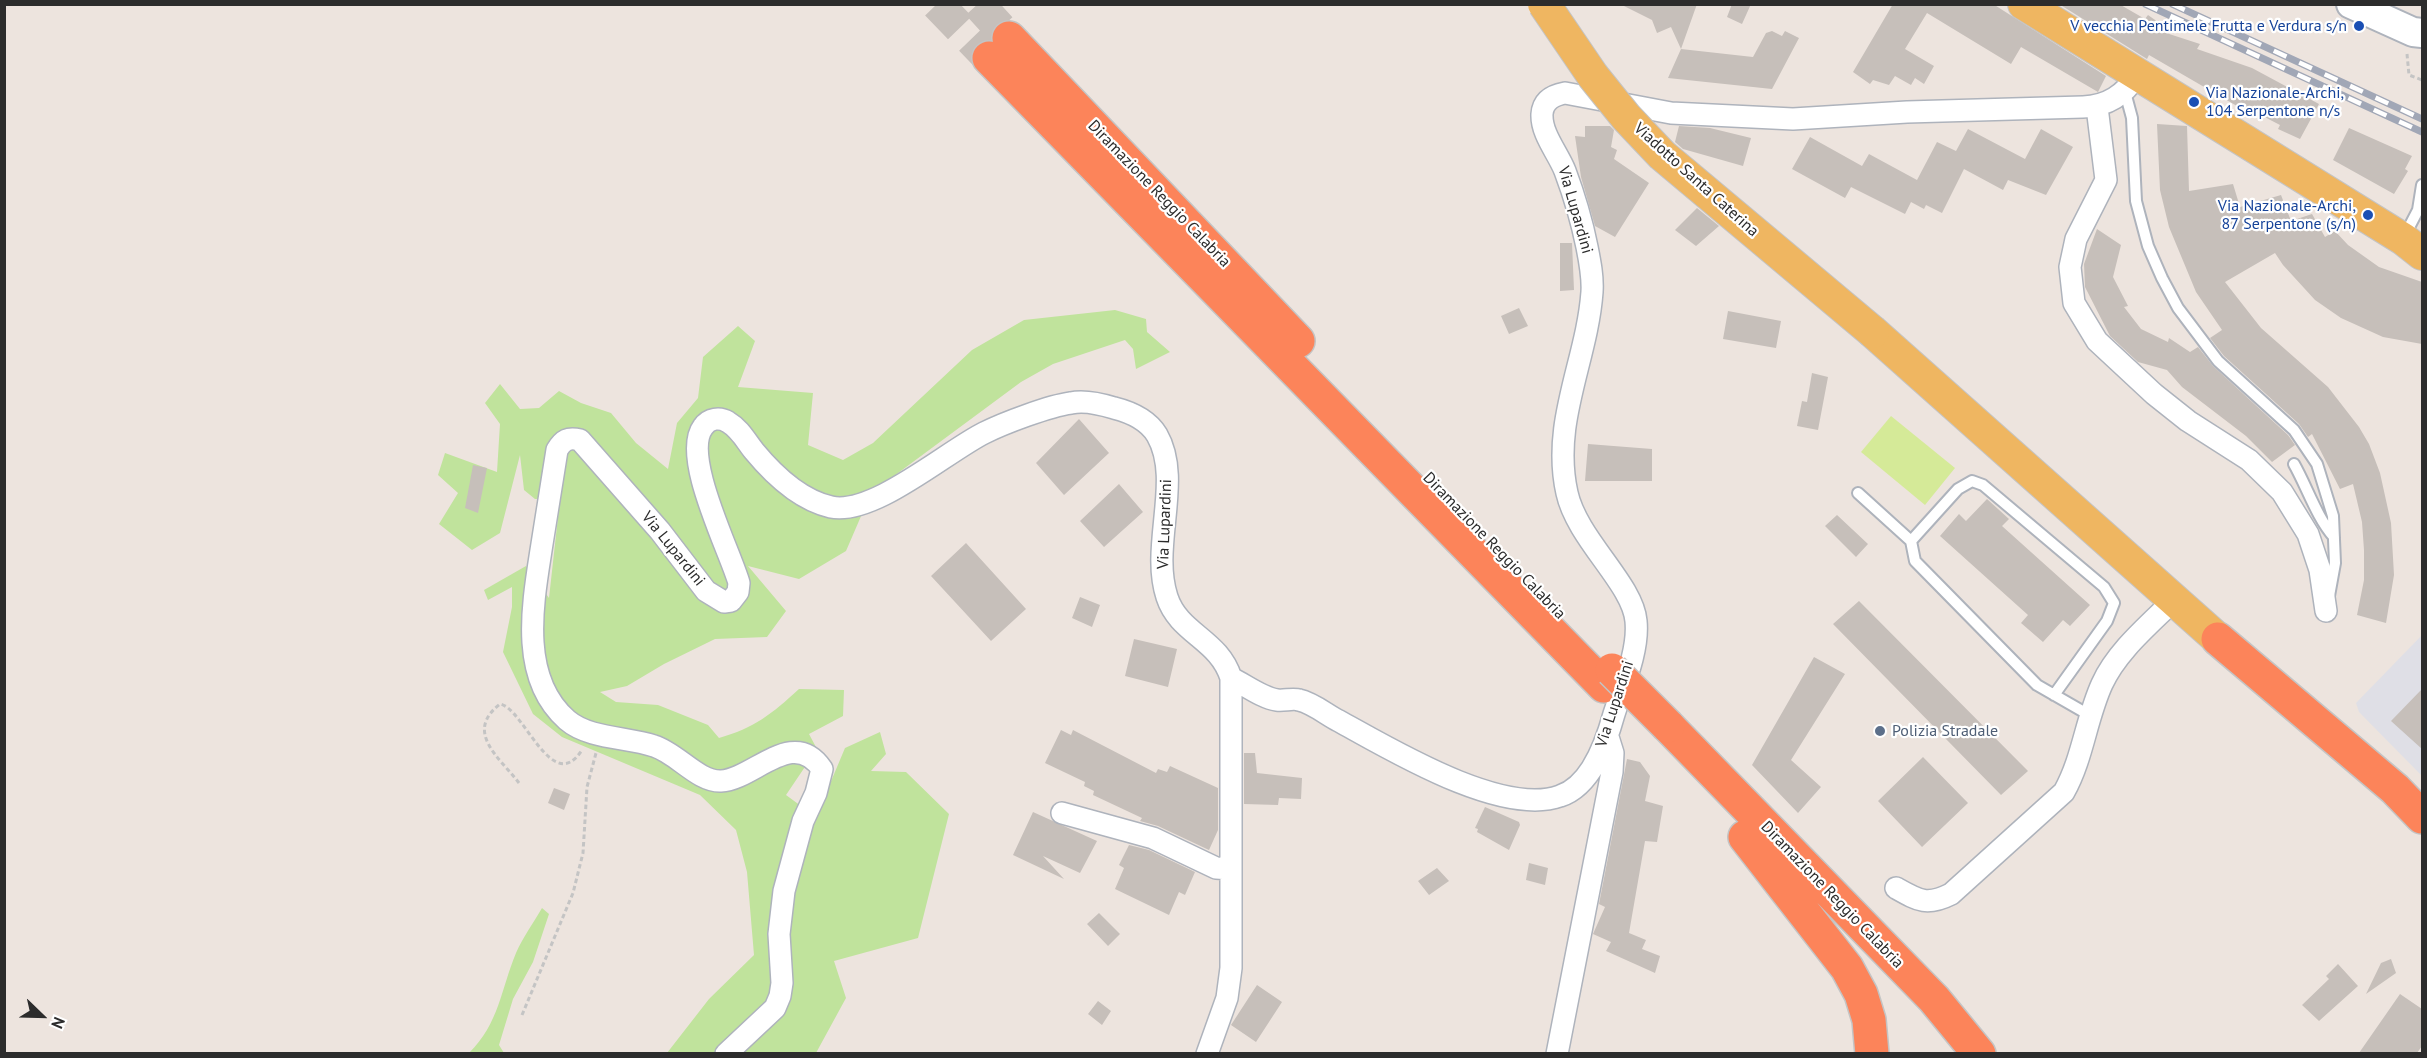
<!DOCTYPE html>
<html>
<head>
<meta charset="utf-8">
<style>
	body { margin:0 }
	#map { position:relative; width:2427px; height:1058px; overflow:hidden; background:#ede4de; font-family:"PT Sans",sans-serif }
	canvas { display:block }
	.frame { position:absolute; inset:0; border:6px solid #2c2c2c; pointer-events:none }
	.north { position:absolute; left:12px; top:986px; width:60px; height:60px; -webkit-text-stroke:4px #fff; paint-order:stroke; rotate:113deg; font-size:16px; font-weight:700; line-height:24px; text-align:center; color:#2c2c2c }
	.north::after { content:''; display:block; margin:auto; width:21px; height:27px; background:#2c2c2c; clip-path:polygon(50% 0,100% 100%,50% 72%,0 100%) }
</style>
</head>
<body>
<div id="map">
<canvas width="2427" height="1058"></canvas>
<div class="frame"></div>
<div class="north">N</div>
</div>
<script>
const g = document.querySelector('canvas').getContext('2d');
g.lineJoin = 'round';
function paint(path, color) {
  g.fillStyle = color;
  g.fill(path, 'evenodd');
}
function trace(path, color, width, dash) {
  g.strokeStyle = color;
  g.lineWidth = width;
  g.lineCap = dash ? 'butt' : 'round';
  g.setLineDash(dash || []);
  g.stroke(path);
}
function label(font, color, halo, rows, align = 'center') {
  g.font = font + ' "PT Sans",sans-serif';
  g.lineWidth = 4.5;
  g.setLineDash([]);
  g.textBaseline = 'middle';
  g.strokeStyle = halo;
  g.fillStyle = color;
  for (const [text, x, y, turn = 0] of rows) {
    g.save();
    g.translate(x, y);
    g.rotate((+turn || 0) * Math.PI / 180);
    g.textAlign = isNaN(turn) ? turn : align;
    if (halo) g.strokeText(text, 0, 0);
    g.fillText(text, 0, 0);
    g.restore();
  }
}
paint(new Path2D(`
	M2422,635v141l-63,-64 -3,-9z`), '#dfdfe6');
paint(new Path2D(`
	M1115,310l31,9 1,13 23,20 -34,17 -3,-20 -8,-9 -72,24 -32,18 -150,111 -25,58 -47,28 -51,-13 38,45 -19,26 -52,2 -51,25 -37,22 -27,6 16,10 42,3 50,20 11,13c35,-10 53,-24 80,-49l45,1 -1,26 -34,18 8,15 -31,46 30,22 29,-69 35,-16 6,22 -15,17 35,1 43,42 -31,124 -84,23 12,37 -30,55h-149l42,-54 45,-44 -7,-83 -11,-42 -36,-35 -138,-58 -29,-23 -30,-62 9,-45v-20l-24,13 -4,-10 42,-24 23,32 11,-99h-25l-11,-9 -4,-35 -20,78 -28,17 -33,-26 19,-31 -20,-18 7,-22 52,19 3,-48 -15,-21 15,-19 20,25 19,-1 20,-17 22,12 30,10 25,30 32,26 9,-46 21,-25 5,-41 35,-31 17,15 -17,46 75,6 -5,52 35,15 30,-17 99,-93 52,-30z
	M542,908l7,6 -16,48 -20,37 -14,46 5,8h-35c30,-29 32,-64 47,-100 7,-16 18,-31 26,-45z`), '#c0e39c');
paint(new Path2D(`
	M1891,416l64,52 -30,37 -64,-53z`), '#d5ea98');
paint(new Path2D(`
	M1620,4h77l-16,45 -10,-22 -14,6 -5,-13z
	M1732,4h19l-9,20 -15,-7z
	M1893,4h100l113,72 -8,16 -77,-45 -10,17 -84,-51 -22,36 29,17 -10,18 -9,-6 -4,7 -16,-9 -6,9 -16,-5 -3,4 -17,-12z
	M2059,4h60l26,15 3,-4 17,12 -2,5 37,12 -3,5 55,19 67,36 -19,35 -22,-10 2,-4 -29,-15 -2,3 -100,-58 -2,4z
	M1772,31l10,5 3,-5 14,7 -27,51 -104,-11 13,-29 72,8 13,-24z
	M2157,124l30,2 2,65 44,-7 7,23 41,-12 10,26 21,-7 13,23 10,-6 13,14 31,22 43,15v62l-39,-7 -42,-19 -26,-18 -32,-35 -8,-12 -50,29 36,46 67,59 31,40 10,17 11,29 11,50 3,52 -8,48 -29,-8 7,-35v-30l-2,-28 -9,-38 -13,5 -28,-55 -4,3 -9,-13 -75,-68 -14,-18 12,-8 -26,-38 -27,-65 -9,-37z
	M1585,126h25l4,4 -3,17 6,3 -3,9 35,24 -34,54 -20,-11 -14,-49 -6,-41 10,1z
	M1679,126l31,2 41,10 -8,28 -60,-17 -8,-7z
	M2349,128l63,28 -7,13 3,2 -14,23 -61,-34z
	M1968,129l57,30 16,-30 32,18 -27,48 -38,-15 -5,10 -39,-21 -22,44 -16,-8 -2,4 -13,-7 -6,12 -54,-27 -6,11 -53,-29 18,-32 52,29 7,-12 48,26 20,-38 19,9z
	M1697,208l22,18 -23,20 -21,-16z
	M2097,229l24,16 -8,32 15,29 -4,1 17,22 27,13 1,-4 21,14 8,-5 15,19 75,69 7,10 -23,17 -26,-26 -64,-49 -15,-17 -29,-8 -28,-26 -25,-49 -1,-23z
	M1560,243h12l2,47 -14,1z
	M1519,308l9,18 -19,8 -8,-18z
	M1728,311l53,10 -5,27 -53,-9z
	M1812,373l16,4 -10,53 -21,-4 5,-25 5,1z
	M1079,419l30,34 -45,42 -28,-32z
	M1588,444l64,5v32h-67z
	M473,465l14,3 -9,45 -13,-5z
	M1119,484l24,28 -39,35 -24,-26z
	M1987,499l22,20 -7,7 88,79 -20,21 -7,-6 -20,22 -22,-19 7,-8 -88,-79 19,-22 7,7z
	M1837,515l31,29 -12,13 -31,-31z
	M966,543l60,66 -35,32 -60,-65z
	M1080,597l20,8 -8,22 -20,-9z
	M1859,601l169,170 -27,24 -168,-171z
	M1134,639l43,10 -9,38 -43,-11z
	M1814,657l31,17 -54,86 30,27 -23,26 -46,-48z
	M2422,689v60l-31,-28z
	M1061,730l10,5 2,-5 83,43 2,-4 9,3 3,-6 48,22v42l-9,20 -51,-24 -18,-5 2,-3 -49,-23 1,-4 -10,-5 1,-4 -40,-19z
	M1244,753h11l2,20 45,5 -1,21 -22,-1 -1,7 -34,-1z
	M1923,757l45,46 -46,44 -44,-46z
	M1627,759l13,3 10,14 -5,25 18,5 -6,36 -12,-1 -16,92 17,7 -4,9 18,7 -5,17 -49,-22 5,-9 -18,-8 12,-27 -6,-3z
	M554,788l16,6 -6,16 -16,-7z
	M1485,807l34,15 1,3 -11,25 -32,-18 1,-3 -3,-1z
	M1033,812l64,29 -17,32 -37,-17 21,23 -51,-24z
	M1129,845l20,5 46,22 -10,23 -6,-3 -10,23 -54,-26 9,-21 -5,-3z
	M1529,863l19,5 -3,17 -19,-5z
	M1437,868l12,13 -20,14 -11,-14z
	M1099,913l21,21 -12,12 -21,-22z
	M2391,959l5,14 -30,21 15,-31z
	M2338,964l20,22 -39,35 -17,-16 27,-26 -3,-3z
	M1257,985l25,17 -26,40 -25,-17z
	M2400,994l22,15v37l-5,7h-58z
	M1098,1001l13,10 -9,14 -14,-11z`), '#c6bfba');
trace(new Path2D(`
	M937,4l52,54
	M978,4l31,34`), '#c6bfba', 33, [33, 16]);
const lane = new Path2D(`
	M2125,92l7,26 4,83 12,45 14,32 16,30 40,53 76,69 23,34 16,52 2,47 -6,33
	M2404,237l14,-27 4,-25
	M2294,464c13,23 23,54 40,73
	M1858,493l53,48 4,20 122,124 54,31
	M1911,541l47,-52 14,-8 11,4 121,102 10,16 -7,18 -53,74`);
const street = new Path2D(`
	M2097,107l9,73 -30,59 -6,28 4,36 23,38 57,53 34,27 61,39 33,32 26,42 12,36 6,41
	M1062,813l91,25 63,30 15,1
	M1896,888c23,13 31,18 55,6l113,-102c19,-34 22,-73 38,-108 15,-33 47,-59 72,-84
	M726,1054l49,-46 5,-12 2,-13 -3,-49 5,-43 19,-70 13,-28 6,-24c-29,-43 -69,11 -101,12 -23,1 -44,-28 -67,-35 -26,-9 -65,-7 -87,-26 -49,-43 -34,-118 -25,-176 5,-31 10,-62 15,-94 6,-10 11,-13 23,-10l80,91 46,60 18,11 7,-1 7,-9 1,-9c-9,-32 -58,-127 -36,-156 6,-9 17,-10 25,-5 12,7 18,19 26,29 19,23 46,49 77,56 42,9 115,-55 153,-74 20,-10 65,-27 87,-30 13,-3 30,1 43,5 16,4 34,12 43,27 26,45 -7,111 10,162 12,37 52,42 64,81 13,6 31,20 46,22 7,1 16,-2 22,0 14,3 28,15 40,21 51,28 163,96 221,75 31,-10 46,-53 54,-82 9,-28 25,-63 22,-93 -3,-37 -59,-82 -69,-128 -16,-71 20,-132 25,-201 1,-15 -2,-30 -5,-45 -5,-25 -13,-52 -22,-76 -7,-18 -24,-37 -23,-57 1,-14 12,-19 23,-21l106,20 122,6 114,-7 176,-5c25,-1 41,-12 55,-33
	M1207,1054l20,-56 4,-30v-290
	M1557,1054l55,-282 1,-19 -5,-16`);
const secondary = new Path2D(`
	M2351,4l62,28 9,1`);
const primary = new Path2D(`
	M2024,4l379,235 19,15
	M1873,332l345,307`);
const highway = new Path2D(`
	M1009,38l289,303
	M989,58l615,628
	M2218,639l177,150 27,28
	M1668,726l266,273 45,55
	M1745,837l102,131 14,26 8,26 3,34`);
trace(lane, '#aeb3bc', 14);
trace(street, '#aeb3bc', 24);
trace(secondary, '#aeb3bc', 32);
trace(primary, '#c4c4c4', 34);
trace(highway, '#c4c4c4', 36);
trace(new Path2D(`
	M2407,54l2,21 13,5
	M519,783c-20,-26 -55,-51 -19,-79 24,4 52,93 82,46
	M522,1015l51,-122 10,-40 4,-66 9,-34`), '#c4c4c4', 3, [4.5, 3]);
trace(lane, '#fff', 10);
trace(street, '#fff', 21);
trace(secondary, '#fff', 28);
trace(primary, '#efb661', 32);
trace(highway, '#fc845a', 33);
const rail = new Path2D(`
	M2145,4l277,128
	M2172,4l250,115`);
trace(rail, '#a1a7b6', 7);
trace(rail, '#fff', 4.5, [14]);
const primaryBridge = new Path2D(`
	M1544,4l49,72 33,41 36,38 211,177`);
const highwayBridge = new Path2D(`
	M1612,670l56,56`);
trace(primaryBridge, '#c4c4c4', 34, []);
trace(highwayBridge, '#c4c4c4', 36, []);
trace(primaryBridge, '#efb661', 32);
trace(highwayBridge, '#fc845a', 33);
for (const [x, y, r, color] of [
	[2359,26,6,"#1a4fb4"],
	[2194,102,6,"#1a4fb4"],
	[2368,215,6,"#1a4fb4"],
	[1880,731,6,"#5c6f8a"]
]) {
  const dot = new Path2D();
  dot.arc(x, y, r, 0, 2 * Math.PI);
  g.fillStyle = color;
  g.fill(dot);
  trace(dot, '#fff', 2);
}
label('16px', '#164399', '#fff', [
	["V vecchia Pentimele Frutta e Verdura s/n",2347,26],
	["Via Nazionale-Archi,",2206,93,"left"],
	["104 Serpentone n/s",2206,111,"left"],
	["Via Nazionale-Archi,",2356,206],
	["87 Serpentone (s/n)",2356,224]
], 'right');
label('16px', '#2c2c2c', '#fff', [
	["Viadotto Santa Caterina",1696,180,42],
	["Diramazione Reggio Calabria",1159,194,46],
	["Via Lupardini",1575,210,74],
	["Via Lupardini",1165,524,-88],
	["Diramazione Reggio Calabria",1494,546,46],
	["Via Lupardini",673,549,51],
	["Via Lupardini",1615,704,-72],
	["Diramazione Reggio Calabria",1832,895,46]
]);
label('16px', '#4e5e75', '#fff', [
	["Polizia Stradale",1892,731]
], 'left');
</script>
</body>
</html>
